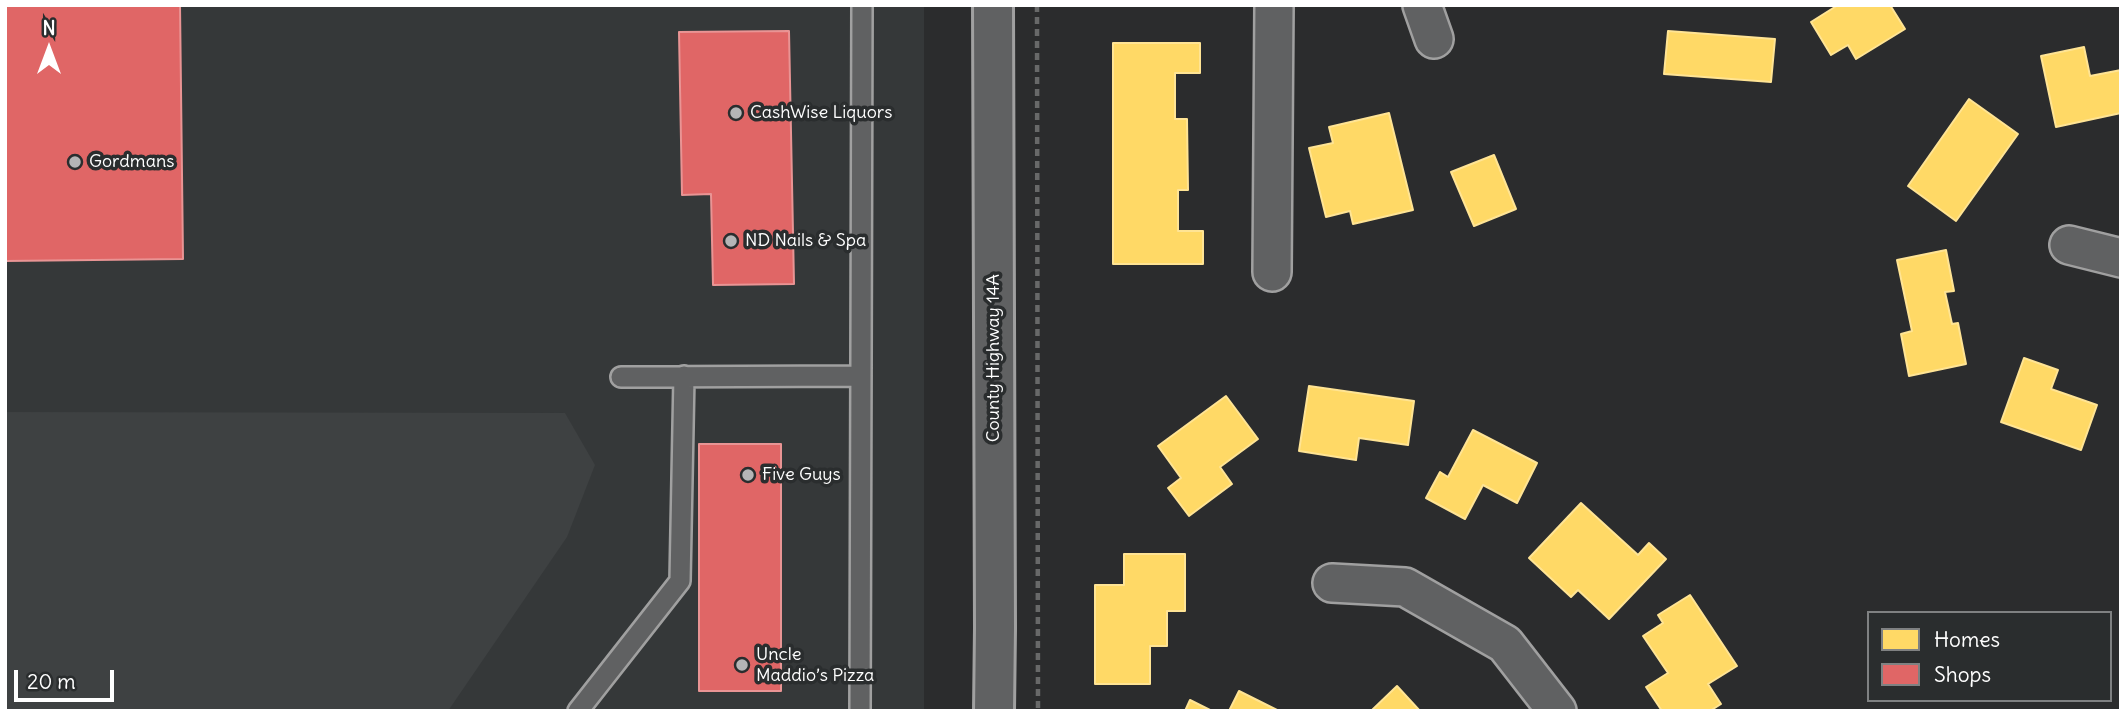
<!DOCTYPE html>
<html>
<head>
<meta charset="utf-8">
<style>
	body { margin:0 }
	#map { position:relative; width:2126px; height:716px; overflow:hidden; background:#2b2c2d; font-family:Delius,sans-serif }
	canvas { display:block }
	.frame { position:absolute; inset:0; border:7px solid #fff; pointer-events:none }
	.legend { position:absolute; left:1867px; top:611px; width:245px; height:91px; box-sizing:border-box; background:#2a2d2e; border:2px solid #7f8182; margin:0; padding:9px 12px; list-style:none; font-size:21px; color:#fff }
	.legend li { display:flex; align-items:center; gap:14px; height:35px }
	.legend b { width:35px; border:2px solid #7f8182 }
	.north { position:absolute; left:14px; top:14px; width:70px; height:70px; -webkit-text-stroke:5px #2a2d2e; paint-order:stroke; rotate:0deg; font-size:19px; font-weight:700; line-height:28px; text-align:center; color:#fff }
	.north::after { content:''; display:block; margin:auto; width:24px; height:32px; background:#fff; clip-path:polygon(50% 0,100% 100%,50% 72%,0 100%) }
	.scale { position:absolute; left:14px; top:670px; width:100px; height:32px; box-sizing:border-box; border:4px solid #fff; border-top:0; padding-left:9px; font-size:21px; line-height:24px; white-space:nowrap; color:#fff; -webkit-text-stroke:5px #2a2d2e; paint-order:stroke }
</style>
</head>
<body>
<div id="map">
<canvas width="2126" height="716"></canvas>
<div class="frame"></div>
<ul class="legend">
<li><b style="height:19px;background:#ffd966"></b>Homes</li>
<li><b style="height:19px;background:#e06666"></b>Shops</li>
</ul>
<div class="north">N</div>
<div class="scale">20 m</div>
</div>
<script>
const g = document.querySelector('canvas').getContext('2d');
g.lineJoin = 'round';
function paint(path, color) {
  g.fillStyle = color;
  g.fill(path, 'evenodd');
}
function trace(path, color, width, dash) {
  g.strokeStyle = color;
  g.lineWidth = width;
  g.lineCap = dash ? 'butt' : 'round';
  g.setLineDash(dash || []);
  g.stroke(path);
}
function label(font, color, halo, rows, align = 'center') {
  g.font = font + ' Delius,sans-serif';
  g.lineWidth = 7;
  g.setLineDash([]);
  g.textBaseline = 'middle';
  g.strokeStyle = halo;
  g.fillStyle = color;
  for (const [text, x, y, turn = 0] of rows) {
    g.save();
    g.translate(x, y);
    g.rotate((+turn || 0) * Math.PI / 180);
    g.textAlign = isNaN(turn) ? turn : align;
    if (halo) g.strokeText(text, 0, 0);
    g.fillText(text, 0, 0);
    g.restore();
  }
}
paint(new Path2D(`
	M5,5h919v706h-919z`), '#353839');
paint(new Path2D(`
	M5,412l560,1 30,52 -28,72 -119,174h-443z`), '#3e4142');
const homes = new Path2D(`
	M1838,5h52l15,24 -49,30 -8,-14 -17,10 -20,-33z
	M1668,31l107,8 -4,43 -107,-8z
	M1113,43h87v30h-25v46h12l1,71h-10v41h25v33h-90z
	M2084,47l6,29 31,-6v43l-65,14 -15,-71z
	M1969,99l49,35 -62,87 -48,-35z
	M1389,113l24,97 -60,14 -3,-13 -24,6 -17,-69 24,-5 -4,-16z
	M1494,155l22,54 -42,17 -23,-54z
	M1946,250l8,41 -9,1 7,32 6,-1 8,41 -57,12 -8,-42 11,-3 -15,-71z
	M2024,358l34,12 -7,19 46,16 -16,45 -80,-28z
	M1309,386l105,15 -6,44 -49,-7 -3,22 -57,-9z
	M1226,396l32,43 -38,28 12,17 -43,32 -21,-28 13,-10 -23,-32z
	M1473,430l64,33 -20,40 -34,-18 -18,34 -39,-21 14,-26 8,5z
	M1581,503l57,52 11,-12 17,16 -57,60 -31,-29 -7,7 -42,-39z
	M1124,554h61v57h-18v35h-17v38h-55v-99h29z
	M1690,595l47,71 -29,18 13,20 -11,7h-48l-16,-24 22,-14 -25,-37 20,-13 -5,-8z
	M1397,686l23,25h-49z
	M1239,691l40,20h-50z
	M1190,700l22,11h-27z`);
paint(homes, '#ffd966');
trace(homes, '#ffe494', 2);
const shops = new Path2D(`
	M5,5h175l3,254 -178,2z
	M789,31l5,253 -81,1 -2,-91 -29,1 -3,-163z
	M699,444h82v247h-82z`);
paint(shops, '#e06666');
trace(shops, '#e99494', 2);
const lane = new Path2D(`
	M621,377l240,-1
	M578,711l102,-130 4,-205
	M860,711l2,-706`);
const street = new Path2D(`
	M1422,5l12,34
	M2069,245l52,13
	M1272,272l2,-267
	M1332,583l73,4 100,57 52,67`);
const secondary = new Path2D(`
	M993,5l2,623 -1,83`);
trace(lane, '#a0a0a0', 24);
trace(street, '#a0a0a0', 42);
trace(secondary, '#a0a0a0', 44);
trace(new Path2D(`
	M1037,5l1,706`), '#686969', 4.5, [7, 5]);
trace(lane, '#606162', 19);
trace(street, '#606162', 37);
trace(secondary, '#606162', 38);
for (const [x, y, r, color] of [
	[736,113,7,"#b5b5b6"],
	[75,162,7,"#b5b5b6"],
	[731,241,7,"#b5b5b6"],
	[748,475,7,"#b5b5b6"],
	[742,665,7,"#b5b5b6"]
]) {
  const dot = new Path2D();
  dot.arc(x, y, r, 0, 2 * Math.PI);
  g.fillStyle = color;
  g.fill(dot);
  trace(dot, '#2a2d2e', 2.5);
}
label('18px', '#fff', '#2a2d2e', [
	["CashWise Liquors",750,113],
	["Gordmans",89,162],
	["ND Nails & Spa",745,241],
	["Five Guys",762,475],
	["Uncle",756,655],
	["Maddio’s Pizza",756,676]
], 'left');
label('18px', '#fff', '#2a2d2e', [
	["County Highway 14A",994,358,-90]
]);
</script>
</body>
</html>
